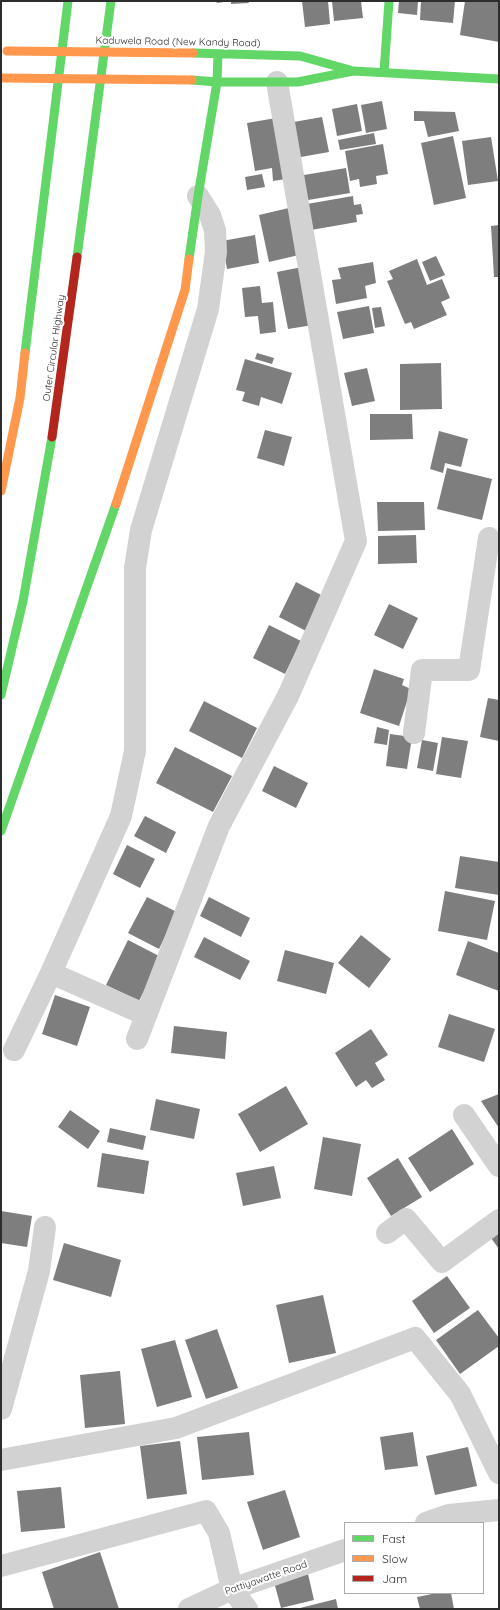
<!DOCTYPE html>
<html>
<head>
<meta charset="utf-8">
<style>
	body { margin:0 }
	#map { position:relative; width:500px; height:1610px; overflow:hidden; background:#fff; font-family:Quicksand,sans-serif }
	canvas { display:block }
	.frame { position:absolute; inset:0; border:2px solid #2d2d2d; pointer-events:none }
	.legend { position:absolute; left:344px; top:1522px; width:140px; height:72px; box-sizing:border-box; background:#fff; border:1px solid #ababab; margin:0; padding:5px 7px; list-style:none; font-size:12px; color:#2d2d2d }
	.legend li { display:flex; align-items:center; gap:8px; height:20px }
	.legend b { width:20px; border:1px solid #ababab }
</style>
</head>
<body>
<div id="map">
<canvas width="500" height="1610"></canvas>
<div class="frame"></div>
<ul class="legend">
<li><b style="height:5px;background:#63d668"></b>Fast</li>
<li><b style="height:5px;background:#ff974d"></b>Slow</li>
<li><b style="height:5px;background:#b3261e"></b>Jam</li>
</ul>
</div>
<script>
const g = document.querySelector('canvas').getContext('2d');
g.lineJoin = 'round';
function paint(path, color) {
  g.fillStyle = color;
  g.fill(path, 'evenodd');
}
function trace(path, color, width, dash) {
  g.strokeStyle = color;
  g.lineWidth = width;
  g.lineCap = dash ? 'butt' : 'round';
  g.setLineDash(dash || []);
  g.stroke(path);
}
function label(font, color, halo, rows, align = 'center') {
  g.font = font + ' Quicksand,sans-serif';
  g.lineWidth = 4;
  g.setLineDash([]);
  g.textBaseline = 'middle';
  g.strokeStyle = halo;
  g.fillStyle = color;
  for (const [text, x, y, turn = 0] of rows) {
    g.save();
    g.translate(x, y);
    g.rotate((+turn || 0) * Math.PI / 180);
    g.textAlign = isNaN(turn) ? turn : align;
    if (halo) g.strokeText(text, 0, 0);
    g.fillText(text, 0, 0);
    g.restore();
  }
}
paint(new Path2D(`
	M216,1h32l1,2 -18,1v-3l-14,2z
	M302,1h26l2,23 -25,3z
	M332,1h29l2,17 -29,3z
	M399,1h19l-1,14 -19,-2z
	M421,1h34l-2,22 -33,-3z
	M465,1h34v41l-39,-7z
	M382,101l5,28 -21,4 -5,-28z
	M357,104l5,27 -25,5 -5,-27z
	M414,111l41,1 4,19 -31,6 -4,-16h-10z
	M322,117l7,35 -34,6 -7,-35z
	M276,118l10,61 -13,2 -1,-13 -17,3 -8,-48z
	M374,133l2,11 -36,6 -2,-10z
	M453,136l13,62 -32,7 -13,-62z
	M491,137l7,44 -30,4 -6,-44z
	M383,144l5,30 -12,2 1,8 -17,3 -1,-8 -9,2 -5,-30z
	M346,168l4,25 -48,8 -4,-25z
	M262,174l3,13 -18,3 -2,-13z
	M353,196l1,9 7,-1 2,10 -7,1 1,7 -46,8 -4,-26z
	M293,207l10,47 -34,8 -10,-47z
	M499,225v52h-5l-3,-51z
	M255,235l4,28 -32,6 -5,-28z
	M436,256l9,19 -15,6 -8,-19z
	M417,259l10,26 15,-6 8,19 -9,4 6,13 -33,14 -3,-7 -6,2 -18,-43 6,-2 -4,-8z
	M373,262l3,21 -11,3 2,12 -31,6 -4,-24 9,-1 -3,-11z
	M302,267l11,58 -25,4 -11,-57z
	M260,286l2,17 11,-1 3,30 -16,2 -2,-18 -13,1 -3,-29z
	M369,306l5,27 -31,6 -6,-27z
	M381,307l4,19 -10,2 -3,-20z
	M257,353l17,5 -2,6 -17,-5z
	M245,359l47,14 -10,31 -21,-7 -2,9 -17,-5 3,-9 -9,-2z
	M441,363l1,46 -42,1v-46z
	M367,368l8,33 -23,5 -8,-33z
	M370,414h42l1,25 -43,1z
	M265,430l27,7 -8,29 -27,-8z
	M439,431l29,8 -7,28 -16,-4 -2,10 -13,-4z
	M447,468l45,11 -10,41 -45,-11z
	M377,502h47l1,28 -47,1z
	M416,535l1,28 -39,1v-28z
	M296,582l31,16 -17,35 -31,-16z
	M389,604l29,14 -15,31 -29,-14z
	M269,625l32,16 -16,33 -32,-16z
	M374,669l30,10 -2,6 9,4 -12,37 -39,-13z
	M488,698l11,2v41l-19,-4z
	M204,701l53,27 -15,30 -53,-27z
	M377,727l12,3 -2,15 -13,-2z
	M390,734l22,3 -5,32 -21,-3z
	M442,737l26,4 -7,37 -25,-4z
	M422,740l16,3 -5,28 -16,-3z
	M175,747l57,29 -19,36 -57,-29z
	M274,766l34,17 -12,25 -34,-17z
	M145,816l31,16 -10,21 -32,-17z
	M127,845l28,14 -15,29 -27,-14z
	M460,856l39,6v33l-44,-7z
	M445,891l50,10 -8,39 -49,-9z
	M147,897l30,15 -18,37 -31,-16z
	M209,897l41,21 -9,19 -41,-21z
	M361,935l30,24 -22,29 -31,-25z
	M204,937l46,24 -10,19 -46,-23z
	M128,940l33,17 -22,44 -33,-16z
	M468,941l31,12v38l-43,-16z
	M285,950l49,13 -8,31 -49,-13z
	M55,995l35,12 -13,39 -35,-12z
	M449,1014l46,15 -11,33 -46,-15z
	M174,1026l53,6 -2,27 -54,-6z
	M371,1029l17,26 -13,8 10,17 -13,8 -6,-8 -10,7 -21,-34z
	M286,1086l22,38 -48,28 -22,-38z
	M499,1094v34l-18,-27z
	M156,1099l44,10 -6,30 -44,-9z
	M70,1110l30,21 -12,18 -30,-22z
	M110,1128l36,8 -3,14 -36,-8z
	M452,1129l22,35 -44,28 -22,-34z
	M323,1137l38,7 -9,52 -38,-7z
	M102,1153l47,8 -5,33 -47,-7z
	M398,1158l24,39 -31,19 -24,-38z
	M274,1166l7,32 -38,8 -7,-33z
	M1,1211l31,5 -5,31 -26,-4z
	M499,1232v17l-8,-11z
	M64,1243l57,17 -10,37 -58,-17z
	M447,1276l23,32 -36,25 -22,-32z
	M323,1295l13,58 -47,10 -13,-58z
	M478,1310l21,28v8l-39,28 -24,-34z
	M217,1329l21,59 -32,11 -21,-59z
	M175,1340l17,57 -35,10 -16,-58z
	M120,1371l5,53 -40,4 -5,-53z
	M249,1432l5,43 -52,5 -5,-43z
	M413,1432l5,34 -33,4 -5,-33z
	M180,1441l7,53 -40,5 -7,-53z
	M468,1447l9,39 -42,9 -9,-39z
	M61,1487l4,41 -44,4 -4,-41z
	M285,1490l15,47 -37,13 -16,-48z
	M100,1552l19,57h-65l-12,-37z
	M308,1574l6,26 -33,8 -7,-26z
	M437,1593h14l3,16h-34l-3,-12z
	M336,1599l2,10h-38v-1z`), '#7e7e7e');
trace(new Path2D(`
	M414,733l8,-63h47l20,-132
	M51,973l95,42
	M137,1039l82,-213 69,-130 68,-155 -79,-459
	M14,1050l37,-77 70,-157 14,-65v-183l6,-38 67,-221 8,-57 -1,-22 -5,-15 -12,-19
	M464,1115l35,51
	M387,1233l19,-14 36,43 57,-42
	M1,1409l38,-138 6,-44
	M1,1460l175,-32 239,-90 45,56 39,79
	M426,1523l23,-8 50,-5
	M1,1566l205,-55 13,22 13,56 15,20
	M189,1609l43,-20 113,-39`), '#d2d2d2', 22);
trace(new Path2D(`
	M193,53l107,3 50,14
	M384,72l5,-71
	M192,80l25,2h81l55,-11 146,8
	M77,257l34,-256
	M189,259l9,-63 19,-114 1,-28
	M25,353l43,-352
	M1,695l22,-94 29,-164
	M1,831l115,-327`), '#63d668', 9);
trace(new Path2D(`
	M1,491l19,-93 5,-45
	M116,504l69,-214 4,-31`), '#ff974d', 9);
trace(new Path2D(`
	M52,437l25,-180`), '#b3261e', 9);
trace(new Path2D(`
	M7,51l186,2
	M3,78l189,2`), '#ff974d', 9);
label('10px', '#2d2d2d', '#fff', [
	["Kaduwela Road (New Kandy Road)",178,42,1],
	["Outer Circular Highway",54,348,-82],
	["Pattiyawatte Road",266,1578,-19]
]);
</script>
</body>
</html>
